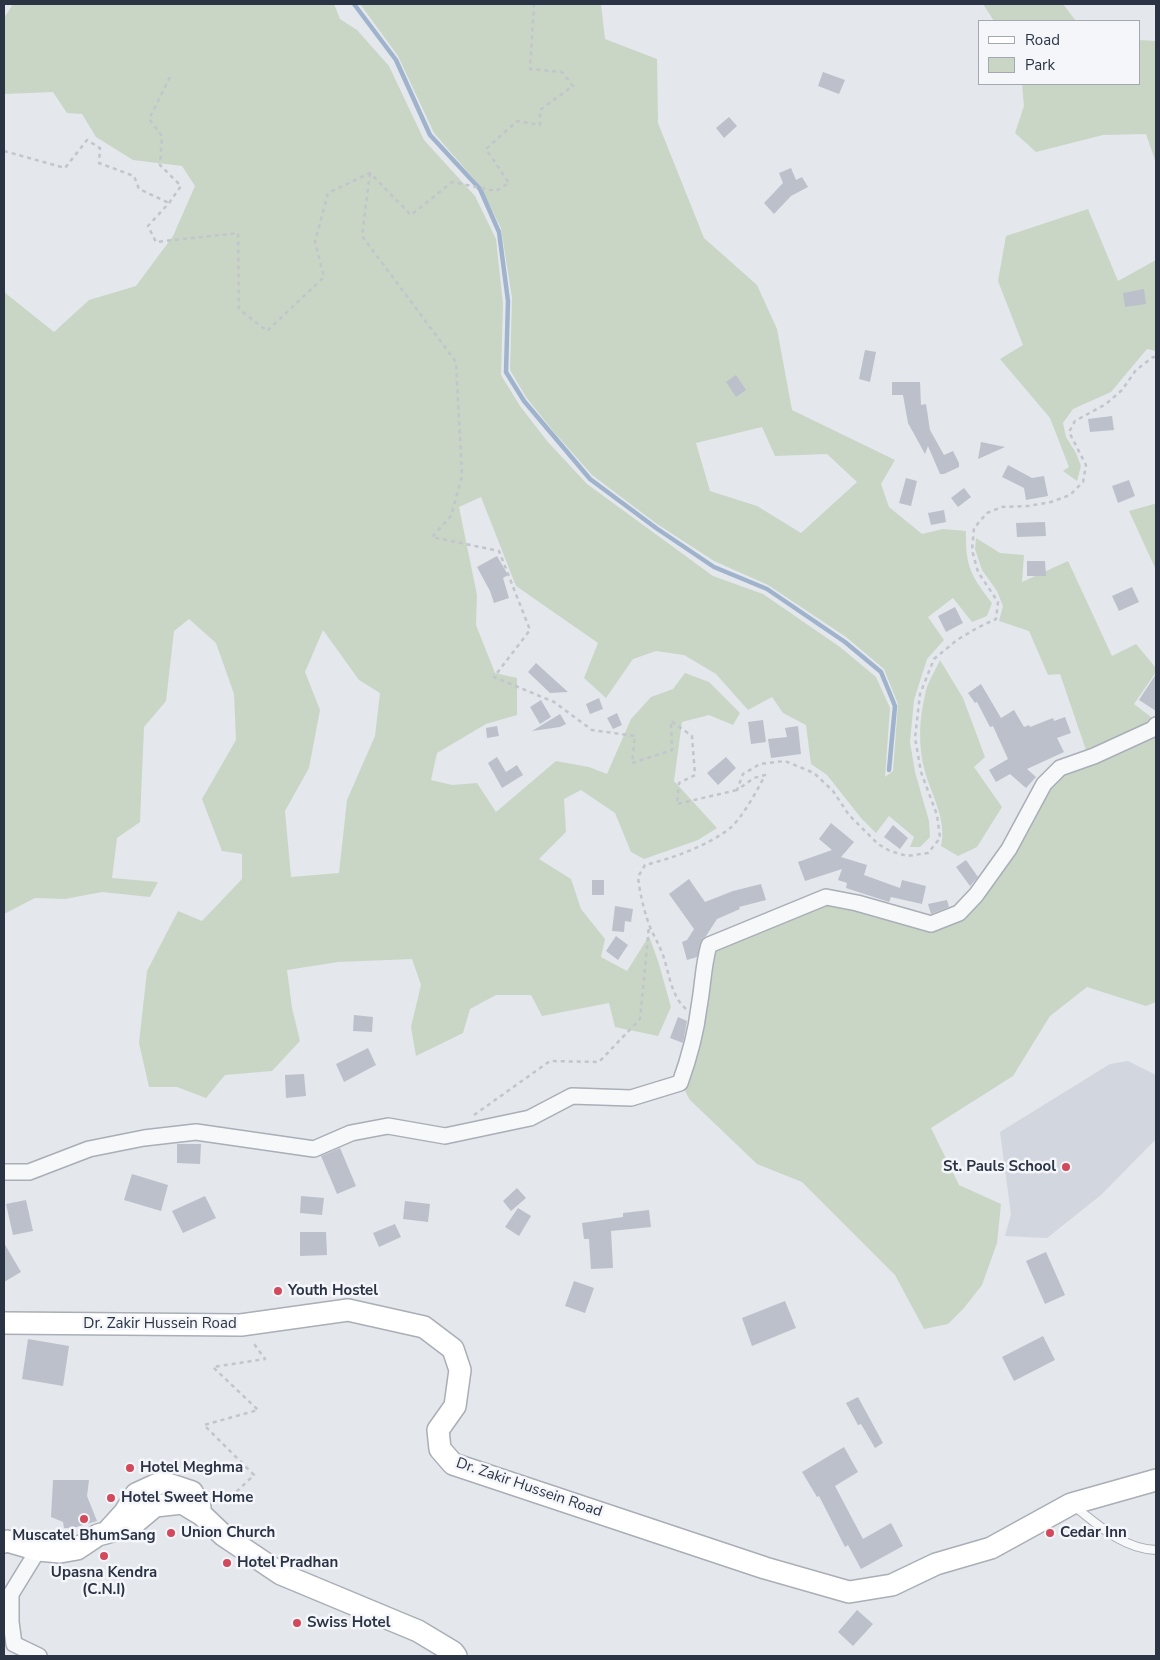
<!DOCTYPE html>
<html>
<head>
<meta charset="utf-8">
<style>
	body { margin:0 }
	#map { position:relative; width:1160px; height:1660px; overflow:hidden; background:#e4e7ec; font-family:"Nunito Sans",sans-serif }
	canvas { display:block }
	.frame { position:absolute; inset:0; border:5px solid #2b3445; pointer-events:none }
	.legend { position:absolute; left:978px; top:20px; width:162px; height:65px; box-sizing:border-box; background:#f4f6f9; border:1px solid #a4a8b1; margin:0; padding:6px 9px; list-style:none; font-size:15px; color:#2b3445 }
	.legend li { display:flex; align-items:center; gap:10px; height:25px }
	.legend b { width:25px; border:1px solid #a4a8b1 }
</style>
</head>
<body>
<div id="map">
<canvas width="1160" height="1660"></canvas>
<div class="frame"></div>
<ul class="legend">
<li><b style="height:6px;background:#fff"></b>Road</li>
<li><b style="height:14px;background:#c9d6c5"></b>Park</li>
</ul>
</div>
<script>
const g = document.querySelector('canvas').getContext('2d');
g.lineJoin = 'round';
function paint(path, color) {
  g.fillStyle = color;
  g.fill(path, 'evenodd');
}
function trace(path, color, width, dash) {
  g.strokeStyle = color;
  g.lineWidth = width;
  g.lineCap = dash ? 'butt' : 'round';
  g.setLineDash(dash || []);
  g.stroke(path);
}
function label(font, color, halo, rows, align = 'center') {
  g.font = font + ' "Nunito Sans",sans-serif';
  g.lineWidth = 5;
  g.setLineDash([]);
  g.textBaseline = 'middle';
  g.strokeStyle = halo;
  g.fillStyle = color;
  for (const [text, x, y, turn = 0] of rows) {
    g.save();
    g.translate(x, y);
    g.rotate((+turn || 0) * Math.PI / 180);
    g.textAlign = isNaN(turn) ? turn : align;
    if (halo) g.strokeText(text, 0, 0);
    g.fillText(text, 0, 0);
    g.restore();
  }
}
paint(new Path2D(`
	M1128,1061l28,14v64l-55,56 -54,43 -42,-2 6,-22 -11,-82 110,-68z`), '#d2d6de');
paint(new Path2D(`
	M13,4h321l6,15 17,11 32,36 35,74 51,56 21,43 7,65 -2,71 19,31 27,35 40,43 126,92 50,18 77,53 36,30 14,31 -5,69 8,-6 5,-67 -14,-35 -38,-32 -78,-52 -54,-24 -57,-37 -65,-49 -39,-44 -27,-34 -16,-27 2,-72 -11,-70 -21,-42 -46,-53 -36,-77 -38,-52h241l4,35 52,20 1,64 46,115 53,47 20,44 15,81 103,50 -14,24 8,23 33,27 21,-5 23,2c-1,35 5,45 26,72l-5,13 -15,6 -19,-24 -25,19 16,23 -17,19 -13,41 -4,42 5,30 14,49 1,16 -10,10h-10l4,-10 -25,-21 -13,17 -15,-15 -34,-43 -16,-11 -5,-39 -23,-12 -11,-16 -24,13 -32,-36 -32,-19 -28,-4 -23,8 -27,39 -22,-20 14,-35 -82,-57 -35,-89 -22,10 18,88 -1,30 19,48 22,5v37l-31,9 -49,29 -6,27 21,5 25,-2 19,29 60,-51 33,6 18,7 24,-55 20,-22 22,-8 12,-16 24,9 31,31 -7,12 -24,-10 -27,7 -8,59 43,47 -19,12 -54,19 -13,-7 -16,-39 -34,-23 -17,9 2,33 -27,27 32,20 10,30 24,30 -4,18 26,14 22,-35 10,28 12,43 -13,29 -43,-9 -6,-24 -67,13 -11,-21h-35l-26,14 -7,24 -47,23 -5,-29 10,-42 -9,-26 -74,3 -51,8 5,38 8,33 -28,30 -47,4 -19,23 -29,-11h-28l-10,-44 8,-72 31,-60 24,10 40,-42v-25l-20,-3 -20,-52 34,-59 -2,-46 -18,-51 -27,-24 -15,12 -8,70 -22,26 -4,95 -23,16 -5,40 46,4 -8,15 -48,-5 -37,7 -30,-1 -31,16v-622l50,40 35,-32 47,-14 37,-50 22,-50 -13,-20 -49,-6 -37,-23 -14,-23 -15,-1 -14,-21 -49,2v-76zM762,427l13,29 52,-2 30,28 -56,51 -44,-27 -47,-15 -14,-48zM323,630l36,50 21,13 -5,43 -28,64 -8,73 -48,4 -6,-66 24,-43 11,-58 -15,-38z
	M983,4h80l13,17h-82z
	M1139,40l17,1v122l-10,-29 -43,1 -67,17 -21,-19 9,-27 -2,-22h117z
	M1088,209l30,72 38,-21v91l-9,-2 -36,43 -38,17 -10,14 3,14 10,16 5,13 -4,15 -14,-10 6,-4 -19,-49 -50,-59 23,-14 -25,-64 8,-45z
	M1154,504h2v66l-27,-59z
	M976,538l24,15 24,2 -2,27 46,-21 44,95 24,-12 20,24v4l-22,32 17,13 -10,11 -54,25 -27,-79 -12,1 -19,-44 -30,-10 4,-15 -6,-15 -15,-21 -7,-21z
	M940,660l23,38 22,59 -11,10 28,40 -25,40 -19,9 -17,-10c6,-26 -9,-50 -16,-74 -7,-25 -6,-52 0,-77 2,-12 10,-24 15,-35z
	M1156,732v270l-10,4 -59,-19 -37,29 -37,60 -82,52 28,57 42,19 -4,39 -15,42 -18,23 -16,16 -24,5 -29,-54 -93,-93 -45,-18 -67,-64 -4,-7 -2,-8 24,-123 9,-16 106,-42h14l92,24 31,-10 88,-129 16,-15z`), '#c9d6c5');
trace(new Path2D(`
	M354,4l42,56 34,75 50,54 19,43 9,69 -2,71 18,29 66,78 66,49 58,39 53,22 78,53 36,30 14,34 -6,64`), '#9fb4cc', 4.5);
paint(new Path2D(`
	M823,72l22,8 -6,14 -21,-8z
	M729,117l8,9 -13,12 -8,-10z
	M791,168l5,12 6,-3 6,10 -17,9 -17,18 -10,-11 19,-20 -4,-10z
	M1144,289l2,15 -21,3 -2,-14z
	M865,350l11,2 -6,30 -11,-3z
	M736,375l10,15 -10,7 -10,-15z
	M892,382h28l1,23 5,-1 4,26 14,25 9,-4 6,12v4l-15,7h-4l-12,-28 -3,8 -17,-31 -5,-28h-11z
	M1112,416l2,14 -24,2 -2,-13z
	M981,442l24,5 -27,12z
	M1008,465l24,13 12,-2 4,20 -22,4 -2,-12 -22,-11z
	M906,478l11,3 -6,25 -12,-3z
	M1129,480l6,16 -17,7 -6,-17z
	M964,488l7,9 -13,10 -7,-9z
	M944,510l2,12 -15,3 -3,-12z
	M1045,522l1,14 -29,1 -1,-14z
	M497,556l11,19 -5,3 6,20 -15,5 -4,-12 -13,-24z
	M1027,561h18l1,15h-19z
	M1132,587l7,15 -20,9 -7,-15z
	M955,607l8,16 -17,9 -8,-16z
	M536,663l32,29 -18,1 -22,-21z
	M1156,674v37l-17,-11z
	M981,684l20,34 13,-8 10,17 5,-2 1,2 23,-9 1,3 11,-4 6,16 -14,5 7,14 -37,17 9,8 -10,11 -16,-14 -14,8 -7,-12 19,-11 -15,-33 -3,1 -13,-25 -2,1 -7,-10z
	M599,698l4,11 -13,5 -4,-10z
	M541,700l10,17 -11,7 -10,-17z
	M617,713l5,12 -9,4 -6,-11z
	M560,714l6,10 -6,3 -28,4z
	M763,720l3,22 -15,2 -3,-22z
	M497,726l2,10 -12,2 -1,-10z
	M798,726l3,28 -30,4 -3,-19 19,-2 -2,-9z
	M497,757l9,15 11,-7 6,10 -21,13 -14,-25z
	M726,757l10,11 -18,17 -11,-12z
	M831,823l23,19 -13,15 26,8 -3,10 36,13 2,-8 24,6 -4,18 -31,-7 -2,5 -43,-14 1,-5 -9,-3 4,-11 -37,12 -7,-19 34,-12 -13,-11z
	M893,825l15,13 -8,11 -16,-12z
	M966,860l12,17 -8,9 -14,-19z
	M689,879l16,23 28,-11 28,-7 5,16 -27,7 1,2 -23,10 -11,17 -4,3 -5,18 -10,3 -5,-18 5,-2 7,-11 -25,-35z
	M592,880h12v15h-12z
	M947,900l2,7 -18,7 -3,-10z
	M615,906l18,3 -2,13 -6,-1 -1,11 -12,-1z
	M616,936l12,9 -10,15 -12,-9z
	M354,1015l19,2 -1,15 -19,-1z
	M678,1017l9,4 -4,22 -13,-5z
	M368,1048l8,17 -32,17 -8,-18z
	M304,1074l2,22 -20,2 -1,-23z
	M177,1144h24l-1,20 -23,-1z
	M340,1148l16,38 -19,8 -16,-38z
	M132,1174l36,11 -7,26 -37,-11z
	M517,1188l9,10 -15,13 -8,-10z
	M205,1196l11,22 -33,15 -11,-22z
	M301,1196l23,2 -2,17 -22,-2z
	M26,1200l7,31 -20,4 -7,-31z
	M405,1201l25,3 -2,18 -25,-3z
	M518,1208l13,8 -12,20 -14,-9z
	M649,1210l2,17 -40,4 2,37 -22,1 -2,-30h-5l-2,-16 41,-6v-4z
	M395,1224l6,13 -22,10 -6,-14z
	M300,1232h26l1,23 -27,1z
	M4,1243l17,29 -17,10z
	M1046,1252l19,43 -20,9 -19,-43z
	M574,1281l20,7 -9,25 -20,-7z
	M785,1301l11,27 -44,18 -10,-28z
	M1043,1336l12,24 -41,21 -12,-24z
	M28,1339l41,7 -6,40 -41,-7z
	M858,1397l25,46 -8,5 -14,-24 -3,1 -12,-22z
	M844,1447l14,25 -23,14 28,53 28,-16 12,23 -42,23 -13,-24 -3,2 -26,-51 -2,1 -15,-25z
	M53,1480h36l-2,16 10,25 -24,7h-9l-1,-6 -12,-5z
	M857,1610l16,14 -20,22 -15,-14z`), '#bbc0ca');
const lane = new Path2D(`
	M1074,1506c25,20 50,43 82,44`);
const street = new Path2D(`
	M4,1172h25l60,-23 55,-11 52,-6 118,17 37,-16 37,-7 57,10 85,-18 42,-22 59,2 49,-15c9,-25 16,-50 19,-76 4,-21 4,-42 10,-62l117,-48 31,6 74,21 28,-11 17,-18 33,-46 35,-65 16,-16 34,-12 59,-27 3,-4
	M38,1550l-27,44v28l3,22 25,12`);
const secondary = new Path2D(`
	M4,1323l237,2 107,-15 76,17 29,22 7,21 -5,36 -17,24 2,19 13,15 312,104 84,24 43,-7 44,-21 55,-16 80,-44 85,-24
	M106,1533l19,-21 11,-18 26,-12 30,10 8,15
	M4,1542l3,-1 31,9 22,2 17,-3 21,-14 33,-9 24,-20 27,-3 20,12 21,20 58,39 137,57 35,21 3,4`);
trace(lane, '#a9aeb7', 10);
trace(street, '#a9aeb7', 18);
trace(secondary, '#a9aeb7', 24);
trace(new Path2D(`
	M170,77l-21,42 13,17 -2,29 21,21 -12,17 -21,23 8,16 82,-9 1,76 28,22 57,-54 -9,-35 13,-49 42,-20 41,42 41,-33 44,9 13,-8 -23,-34 31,-28 23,4v-15l33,-24 -11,-14 -32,-3 4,-65
	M4,151l61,17 22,-28 13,8 -1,15 35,13 5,13 30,14
	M370,173l-8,63 94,126 6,114 -11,40 -19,21 67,14 31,79 -36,47 60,25 38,28 43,6 -3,27 40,-13 -1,-29 21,15 3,39 -16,8 -2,21 60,-14
	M686,1009c-15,-13 -17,-36 -23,-54 -4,-10 -9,-19 -13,-28 -6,-16 -10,-33 -12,-50l7,-12c28,-7 60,-18 84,-36 12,-9 29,-40 36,-54l-11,3 -17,12 6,-16 17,-10 25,-3 29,12 19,18 16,24 29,29 12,7 17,5 21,-3 12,-15 -3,-23 -16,-43 -6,-34 5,-44 14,-35 23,-19 20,-12 19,-9 2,-17 -20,-30 -6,-22 2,-22 13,-15 15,-6 26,-1 23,-4 19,-7 13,-13 3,-17 -17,-33 6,-11 31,-17 16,-14 14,-20 17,-13h3
	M474,1115l76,-54 49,1 41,-43 9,-93
	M215,1501l17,-5 22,-21 -50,-50 54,-15 -45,-43 52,-8 -13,-18`), '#c2c5cb', 2.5, [4, 4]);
trace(lane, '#f7f8fa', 8);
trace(street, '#f7f8fa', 15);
trace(secondary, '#fff', 21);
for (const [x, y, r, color] of [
	[1066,1167,5,"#d1495b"],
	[278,1291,5,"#d1495b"],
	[130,1468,5,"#d1495b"],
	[111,1498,5,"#d1495b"],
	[84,1519,5,"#d1495b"],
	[171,1533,5,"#d1495b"],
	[1050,1533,5,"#d1495b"],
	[104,1556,5,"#d1495b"],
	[227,1563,5,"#d1495b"],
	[297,1623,5,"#d1495b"]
]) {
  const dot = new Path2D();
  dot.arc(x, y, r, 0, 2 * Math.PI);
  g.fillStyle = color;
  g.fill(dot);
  trace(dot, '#f4f6f9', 2);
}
label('bold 15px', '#2b3445', '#f4f6f9', [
	["St. Pauls School",1056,1167,"right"],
	["Youth Hostel",288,1291],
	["Hotel Meghma",140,1468],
	["Hotel Sweet Home",121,1498],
	["Union Church",181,1533],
	["Cedar Inn",1060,1533],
	["Muscatel BhumSang",84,1536,"center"],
	["Hotel Pradhan",237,1563],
	["Upasna Kendra",104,1573,"center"],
	["(C.N.I)",104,1590,"center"],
	["Swiss Hotel",307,1623]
], 'left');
label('15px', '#2b3445', '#f4f6f9', [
	["Dr. Zakir Hussein Road",160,1324],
	["Dr. Zakir Hussein Road",529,1488,19]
]);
</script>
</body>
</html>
